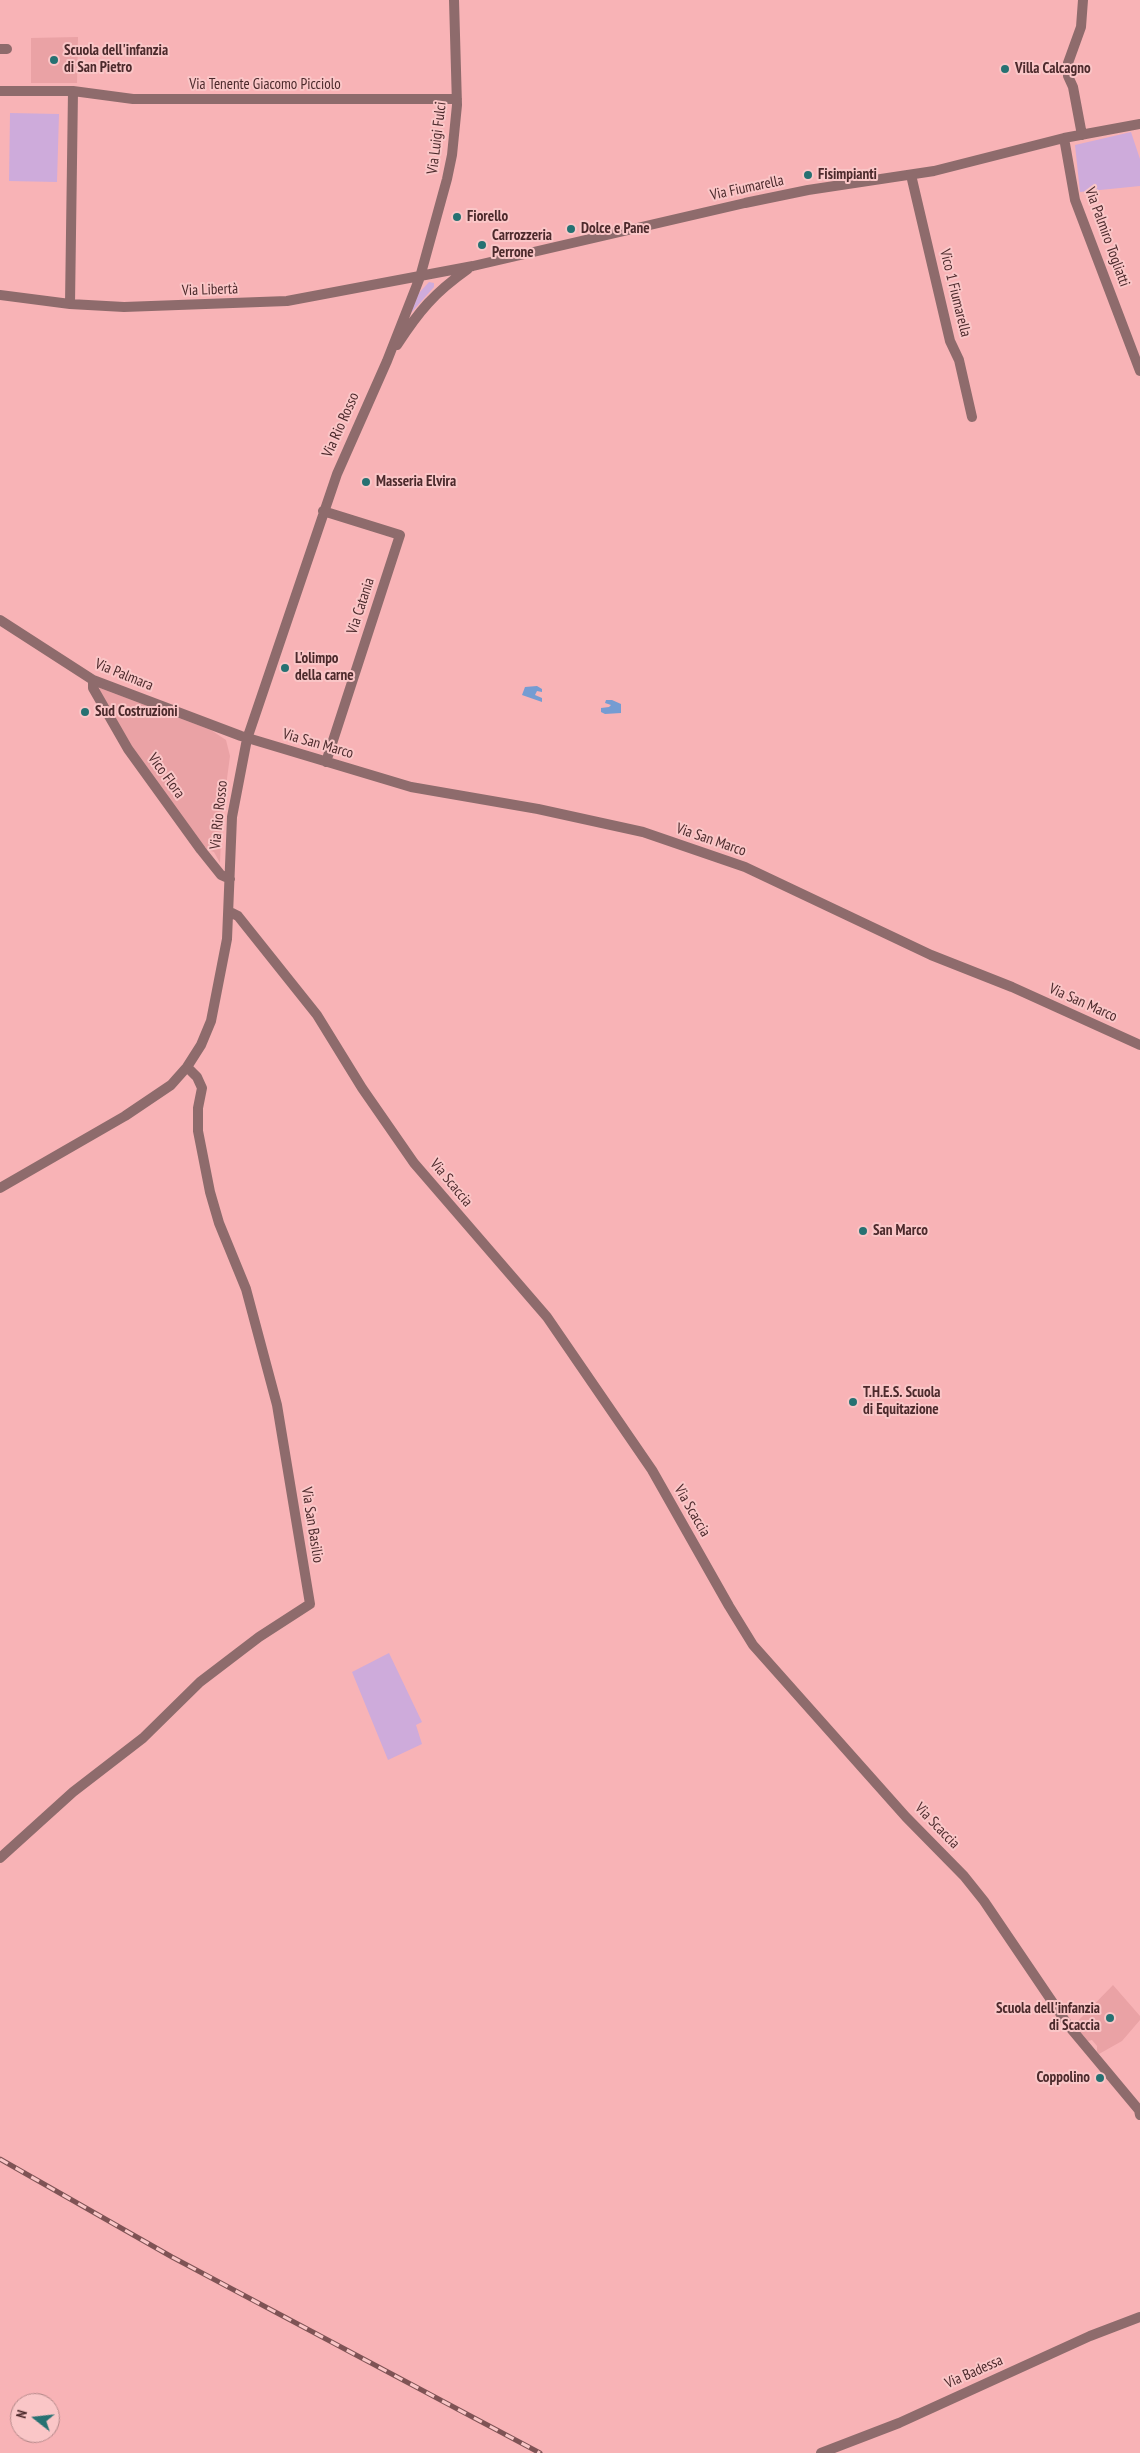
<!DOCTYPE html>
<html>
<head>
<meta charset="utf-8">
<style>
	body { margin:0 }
	#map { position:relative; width:1140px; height:2453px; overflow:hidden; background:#f8b3b6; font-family:"PT Sans Narrow",sans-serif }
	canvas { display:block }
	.north { position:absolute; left:10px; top:2393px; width:50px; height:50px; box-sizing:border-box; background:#fac6c7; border:1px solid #b48889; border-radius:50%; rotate:286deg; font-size:14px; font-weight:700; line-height:20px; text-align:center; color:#4c2a2c }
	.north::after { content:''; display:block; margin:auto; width:18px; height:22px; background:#267172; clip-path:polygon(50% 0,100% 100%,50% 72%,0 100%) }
</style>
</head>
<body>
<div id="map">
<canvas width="1140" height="2453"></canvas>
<div class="north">N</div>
</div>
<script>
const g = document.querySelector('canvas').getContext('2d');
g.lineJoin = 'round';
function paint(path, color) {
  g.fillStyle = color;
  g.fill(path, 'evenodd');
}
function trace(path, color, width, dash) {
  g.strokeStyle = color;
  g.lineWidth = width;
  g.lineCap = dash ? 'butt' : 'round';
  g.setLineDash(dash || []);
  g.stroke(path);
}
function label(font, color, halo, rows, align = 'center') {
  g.font = font + ' "PT Sans Narrow",sans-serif';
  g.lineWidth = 4;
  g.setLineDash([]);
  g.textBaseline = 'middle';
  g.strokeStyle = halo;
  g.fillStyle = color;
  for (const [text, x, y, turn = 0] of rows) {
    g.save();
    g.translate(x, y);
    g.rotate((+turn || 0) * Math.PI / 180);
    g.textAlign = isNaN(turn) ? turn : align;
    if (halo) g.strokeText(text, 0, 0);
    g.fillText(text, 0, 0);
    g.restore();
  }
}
paint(new Path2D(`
	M78,37l-1,46h-46v-45z
	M100,688l111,42 15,10 4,16 -8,60 -2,47 -6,-11 -9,-3 -74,-103 -33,-56z
	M1113,1985l27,31v4l-18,21 -23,13 -2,-3v-5l-5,-6 -4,1 -14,-16z`), '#eaa2a5');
paint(new Path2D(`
	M10,113l49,1 -2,68 -48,-1z
	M1131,132l9,27v27l-60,6 -5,-47z
	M429,282l5,1v4l-23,26 8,-20z
	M389,1653l33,69 -6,3 6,19 -34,16 -36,-88z`), '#ceabdb');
paint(new Path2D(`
	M537,686l5,3v3l-5,-1 -2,4 7,3v4l-20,-7 3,-8z
	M606,700h6l9,4v9l-16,1 -4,-2v-4l8,-1 2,-2 -6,-2z`), '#759cd2');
trace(new Path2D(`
	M0,49h7
	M0,91h73l60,8h324
	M1082,135l-9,-48 -5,-11v-13l13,-36 2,-27
	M1064,138l11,62 65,171
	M911,175l39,166 9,19 13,57
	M0,295l70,9 54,3 163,-6 186,-35 272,-63 63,-13 126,-19 130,-33 76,-14
	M70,304l3,-213
	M397,345c22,-34 37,-52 71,-76
	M323,511l77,24 -74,227
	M0,620l93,60 148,56 170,51 127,22 105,23 102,35 186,88 81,32 128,58
	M93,680v8l35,61 73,101 20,25 9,4
	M230,912l8,4 79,99 45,73 52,75 133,154 105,153 77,136 24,39 153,172 58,59 20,25 84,124 71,85 1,5
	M0,1188l125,-72 46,-31 16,-18 14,-22 10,-24 16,-82 5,-122 15,-78 90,-265 50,-113 33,-84 27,-98 5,-24 5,-50 -3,-105
	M0,1858l73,-66 70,-54 57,-56 59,-45 51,-33 -33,-199 -31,-116 -27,-66 -9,-31 -12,-61v-23l4,-20 -5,-11 -10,-10
	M821,2453l78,-30 191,-87 50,-19`), '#8e6b6c', 10);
const rail = new Path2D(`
	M0,2159l172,98 368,196`);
trace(rail, '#7f5355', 5);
trace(rail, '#fac6c7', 3, [9]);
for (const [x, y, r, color] of [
	[54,60,5,"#267172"],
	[1005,69,5,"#267172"],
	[808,175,5,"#267172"],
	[457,217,5,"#267172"],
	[571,229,5,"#267172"],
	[482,245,5,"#267172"],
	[366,482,5,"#267172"],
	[285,668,5,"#267172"],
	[85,712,5,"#267172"],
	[863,1231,5,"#267172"],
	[853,1402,5,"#267172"],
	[1110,2018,5,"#267172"],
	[1100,2078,5,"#267172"]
]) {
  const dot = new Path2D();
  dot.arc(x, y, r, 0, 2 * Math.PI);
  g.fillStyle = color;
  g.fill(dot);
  trace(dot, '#fac6c7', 2);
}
label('bold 15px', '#4c2a2c', '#fac6c7', [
	["Scuola dell'infanzia",64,51],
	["di San Pietro",64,68],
	["Villa Calcagno",1015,69],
	["Fisimpianti",818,175],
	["Fiorello",467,217],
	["Dolce e Pane",581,229],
	["Carrozzeria",492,236],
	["Perrone",492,253],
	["Masseria Elvira",376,482],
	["L'olimpo",295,659],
	["della carne",295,676],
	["Sud Costruzioni",95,712],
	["San Marco",873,1231],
	["T.H.E.S. Scuola",863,1393],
	["di Equitazione",863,1410],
	["Scuola dell'infanzia",1100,2009,"right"],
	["di Scaccia",1100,2026,"right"],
	["Coppolino",1090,2078,"right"]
], 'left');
label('15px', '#4c2a2c', '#fac6c7', [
	["Via Tenente Giacomo Picciolo",265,85],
	["Via Luigi Fulci",437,138,-83],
	["Via Fiumarella",747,188,-12],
	["Via Palmiro Togliatti",1107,237,70],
	["Via Libertà",210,290,-2],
	["Vico 1 Fiumarella",955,293,76],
	["Via Rio Rosso",341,425,-66],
	["Via Catania",361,606,-72],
	["Via Palmara",124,675,22],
	["Via San Marco",318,744,16],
	["Vico Flora",166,776,54],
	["Via Rio Rosso",219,815,-84],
	["Via San Marco",711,840,19],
	["Via San Marco",1083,1003,24],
	["Via Scaccia",451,1183,50],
	["Via Scaccia",692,1511,60],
	["Via San Basilio",312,1525,81],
	["Via Scaccia",937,1826,46],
	["Via Badessa",974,2372,-24]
]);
</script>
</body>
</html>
